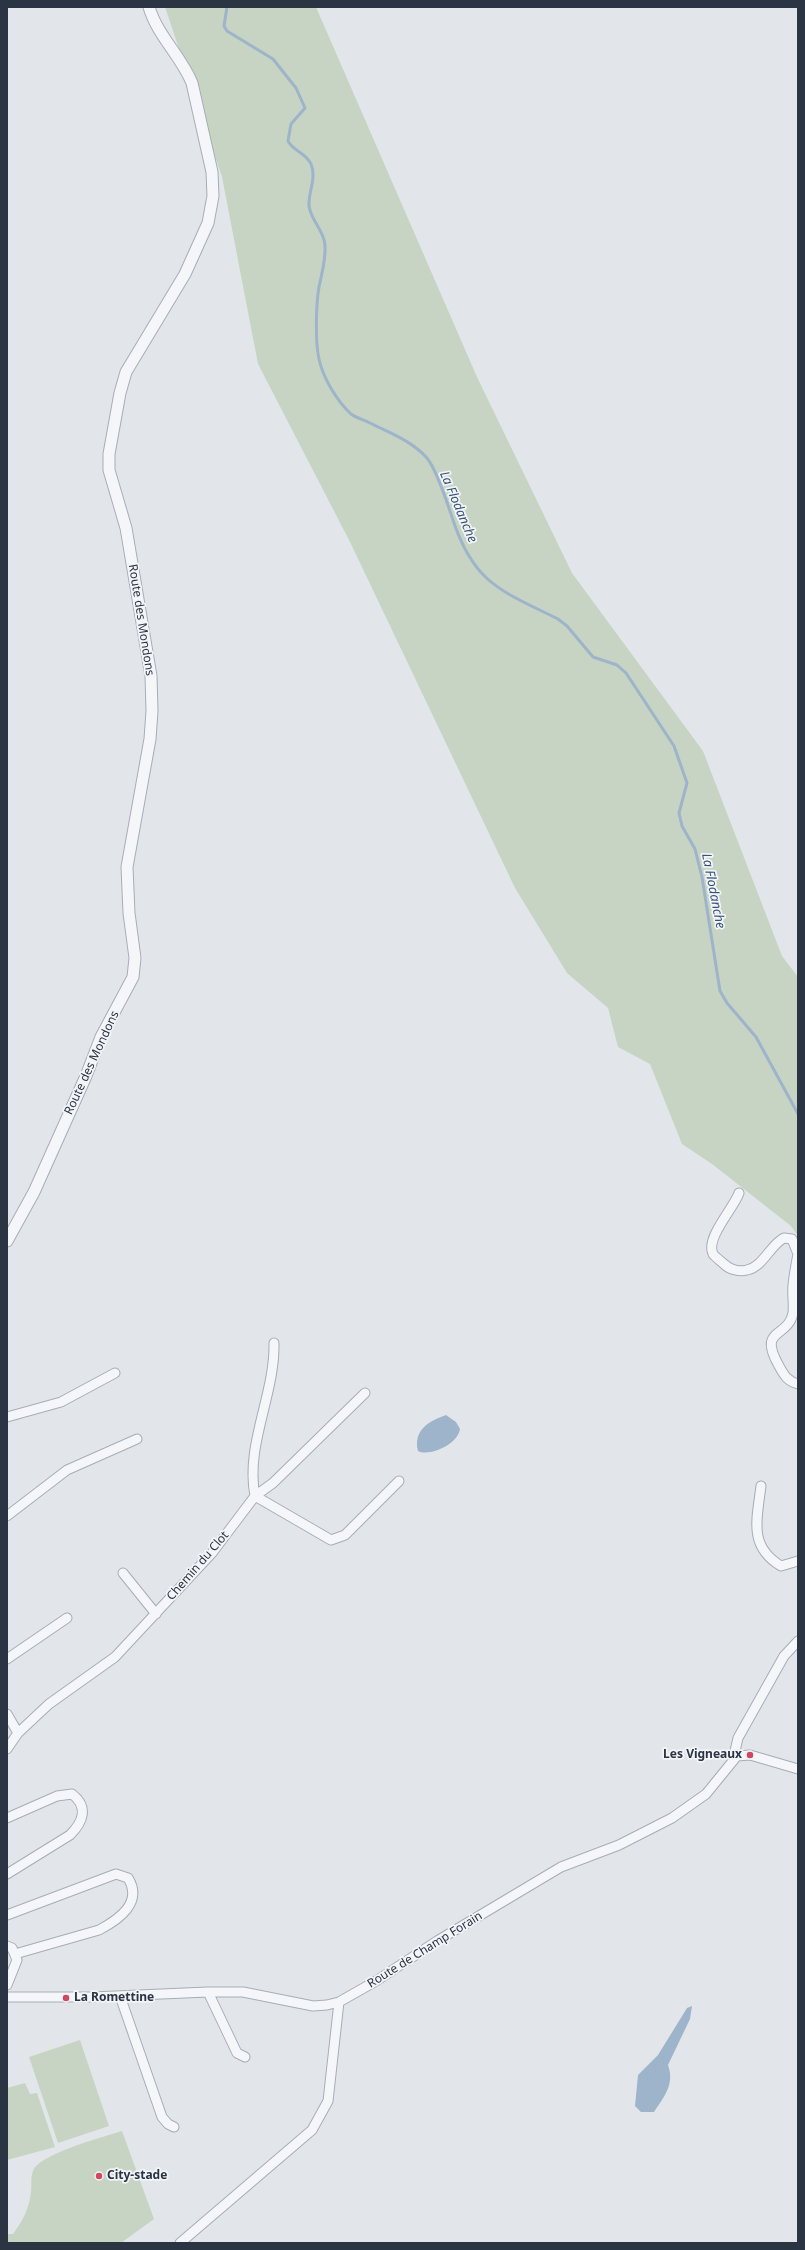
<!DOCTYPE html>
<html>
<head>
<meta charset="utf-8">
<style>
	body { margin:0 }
	#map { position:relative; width:805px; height:2250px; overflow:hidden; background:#e2e6eb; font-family:"Noto Sans",sans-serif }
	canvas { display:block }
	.frame { position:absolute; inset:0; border:8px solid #2a3443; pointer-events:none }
</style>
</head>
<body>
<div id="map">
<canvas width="805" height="2250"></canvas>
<div class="frame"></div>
</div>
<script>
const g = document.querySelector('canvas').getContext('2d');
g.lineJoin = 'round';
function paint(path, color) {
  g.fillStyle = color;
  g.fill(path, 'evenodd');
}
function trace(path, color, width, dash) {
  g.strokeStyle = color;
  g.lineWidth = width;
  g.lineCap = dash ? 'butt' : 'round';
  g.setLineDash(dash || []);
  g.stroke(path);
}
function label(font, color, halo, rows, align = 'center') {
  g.font = font + ' "Noto Sans",sans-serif';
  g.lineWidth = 3.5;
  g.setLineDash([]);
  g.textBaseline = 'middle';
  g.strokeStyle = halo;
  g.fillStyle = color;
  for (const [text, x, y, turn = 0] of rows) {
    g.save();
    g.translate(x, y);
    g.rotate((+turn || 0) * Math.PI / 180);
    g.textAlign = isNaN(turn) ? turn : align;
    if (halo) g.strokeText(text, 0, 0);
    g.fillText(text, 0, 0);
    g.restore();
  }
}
paint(new Path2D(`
	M165,7h151l161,370 95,196 131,178 79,205 16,21v259l-7,-10 -79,-62 -30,-20 -32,-80 -32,-17 -10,-39 -41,-35 -52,-85 -165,-346 -92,-178 -36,-187z
	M80,2040l29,86 -51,17 -29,-86z
	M25,2083l5,11 7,-1 18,54 -48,13v-72z
	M122,2131l32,88 -33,24h-114v-9h6c10,-14 16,-25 18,-42 1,-7 -1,-14 2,-21 6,-17 70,-34 89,-40z`), '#c8d4c3');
paint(new Path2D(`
	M446,1415l10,7 4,7c-2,15 -30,28 -42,22 -5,-21 11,-30 28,-36z
	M692,2006l-2,13 -22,46c7,19 -4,32 -14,47h-13l-6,-6 3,-31 20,-20 29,-47z`), '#9db4ca');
trace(new Path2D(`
	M227,7l-3,19 3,5 46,28 23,29 9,20 -14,16 -3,17c5,10 18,12 23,23 6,14 -3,28 -2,42 2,15 15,24 16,39 1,15 -3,27 -6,42 -3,17 -4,55 0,72 4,19 18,42 32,55 5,4 14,6 19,9 20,10 42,18 57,35 11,14 20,45 26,62 21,64 49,71 105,99l9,7 26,31 24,8 9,8 48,73 13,37 -8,30 3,13 13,23 7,28 18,114 7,12 29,34 42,77`), '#9db4ca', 3);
const minor = new Path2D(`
	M739,1193c-5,15 -34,45 -26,61 2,3 8,7 11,10 6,6 16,8 23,6 17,-4 23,-25 37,-32l8,1 6,15
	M798,1254c-2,10 -4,21 -5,31 -1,9 1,19 0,28 -5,26 -36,14 -14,53 5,9 8,15 19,18
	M365,1393l-92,90 -18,13 76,44 14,-5 54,-54
	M7,1417l54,-15 54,-29
	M761,1486c-4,33 -13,60 20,80l17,-5
	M7,1516l60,-46 70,-31
	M123,1573l33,41
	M7,1659l60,-41
	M7,1714l11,19 -11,16
	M18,1733l31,-29 66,-47 97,-104 43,-57c-10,-51 20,-101 19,-153
	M737,1756l-2,-5 3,-13 46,-82 14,-15
	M7,1818l50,-22 15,-2c17,13 11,28 -2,41l-63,39
	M7,1915l109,-41 12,4c15,24 -8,41 -29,52l-84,24
	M7,1946l5,2 5,12 -10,25
	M208,1992l29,61 8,4
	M120,1996l42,121 6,7 6,3
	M7,1997h85l116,-5h35l70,14 14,-1 12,-3 37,-21 61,-40 124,-74 58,-22 53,-27 34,-24 31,-38 13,-1 48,14
	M180,2243l132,-113 16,-29 11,-99`);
const tertiary = new Path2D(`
	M7,1241l27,-49 52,-116 15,-39 32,-60 2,-19 -6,-45 -2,-46 23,-128 2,-28 -1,-35 -25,-148 -17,-58v-16l11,-61 6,-21 59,-98 23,-51 5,-27 -1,-24 -20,-89c-11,-27 -35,-48 -43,-76`);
trace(minor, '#a7adb5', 11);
trace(tertiary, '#a7adb5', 13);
trace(minor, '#f5f6f9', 9);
trace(tertiary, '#f5f6f9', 11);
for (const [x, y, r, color] of [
	[750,1755,4,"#cf4860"],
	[66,1998,4,"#cf4860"],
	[99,2176,4,"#cf4860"]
]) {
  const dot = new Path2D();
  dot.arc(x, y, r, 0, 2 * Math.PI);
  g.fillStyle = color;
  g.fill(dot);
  trace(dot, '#f2f4f8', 1.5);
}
label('12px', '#2a3443', '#f2f4f8', [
	["Route des Mondons",141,620,81],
	["Route des Mondons",92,1063,-65],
	["Chemin du Clot",198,1566,-49],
	["Route de Champ Forain",425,1950,-32]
]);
label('bold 12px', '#2a3443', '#f2f4f8', [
	["Les Vigneaux",742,1755,"right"],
	["La Romettine",74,1998],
	["City-stade",107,2176]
], 'left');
label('italic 13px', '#345377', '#f2f4f8', [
	["La Flodanche",458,507,67],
	["La Flodanche",713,891,79]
]);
</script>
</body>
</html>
